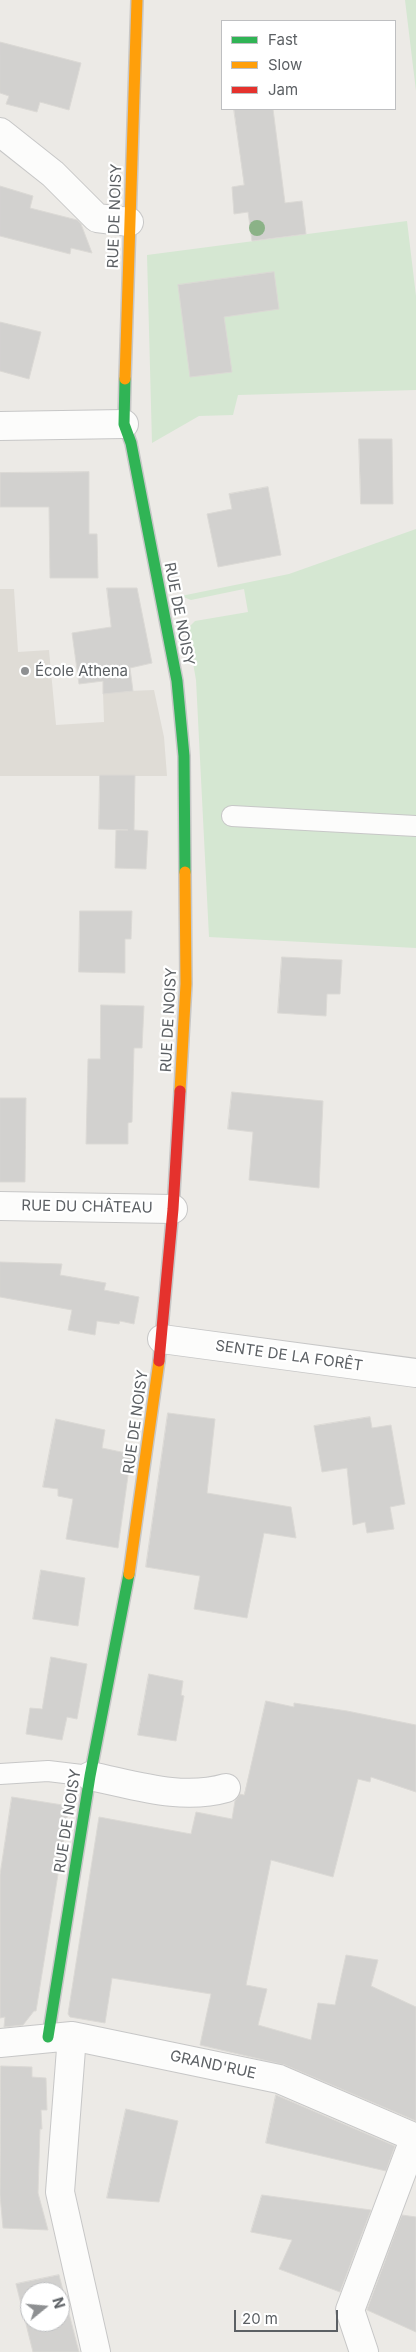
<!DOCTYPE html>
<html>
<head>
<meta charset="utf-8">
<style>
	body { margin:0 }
	#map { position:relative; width:416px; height:2352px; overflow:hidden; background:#eceae6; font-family:Inter,sans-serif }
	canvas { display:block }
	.legend { position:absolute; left:221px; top:20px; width:175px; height:90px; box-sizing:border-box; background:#fff; border:1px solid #bebfc1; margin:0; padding:6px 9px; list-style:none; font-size:15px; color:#5c6064 }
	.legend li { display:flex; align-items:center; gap:10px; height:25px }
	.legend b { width:25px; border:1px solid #bebfc1 }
	.north { position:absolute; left:20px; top:2282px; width:50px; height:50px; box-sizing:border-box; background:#fff; border:1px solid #bebfc1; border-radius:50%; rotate:73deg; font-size:14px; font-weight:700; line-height:20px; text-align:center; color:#5c6064 }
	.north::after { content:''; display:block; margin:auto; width:18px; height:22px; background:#8e9092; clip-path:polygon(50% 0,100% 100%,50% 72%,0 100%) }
	.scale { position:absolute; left:234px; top:2310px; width:104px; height:22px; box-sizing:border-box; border:2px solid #5c6064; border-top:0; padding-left:6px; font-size:15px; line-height:18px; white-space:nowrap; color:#5c6064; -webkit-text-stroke:4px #fff; paint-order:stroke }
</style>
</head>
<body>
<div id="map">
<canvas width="416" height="2352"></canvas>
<ul class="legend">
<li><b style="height:6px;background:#30b455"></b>Fast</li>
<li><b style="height:6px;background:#ff9f0a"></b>Slow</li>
<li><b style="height:6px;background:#e5322d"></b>Jam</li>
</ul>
<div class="north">N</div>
<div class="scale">20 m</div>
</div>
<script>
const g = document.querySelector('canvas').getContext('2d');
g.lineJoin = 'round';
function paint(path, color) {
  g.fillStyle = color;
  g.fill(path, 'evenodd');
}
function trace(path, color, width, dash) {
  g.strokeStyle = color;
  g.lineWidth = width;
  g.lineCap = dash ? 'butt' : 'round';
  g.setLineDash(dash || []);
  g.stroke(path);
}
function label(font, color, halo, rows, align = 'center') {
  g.font = font + ' Inter,sans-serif';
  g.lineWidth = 4.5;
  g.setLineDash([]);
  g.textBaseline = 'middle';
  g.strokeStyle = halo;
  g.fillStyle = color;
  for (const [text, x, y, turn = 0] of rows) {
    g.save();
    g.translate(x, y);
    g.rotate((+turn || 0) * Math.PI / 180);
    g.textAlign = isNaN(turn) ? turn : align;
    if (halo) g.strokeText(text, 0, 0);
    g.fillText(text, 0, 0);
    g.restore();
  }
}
paint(new Path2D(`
	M0,589h14l4,63 31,-2 7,75 48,-3 -1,-30 51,-2 10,47 3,39h-167z`), '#dfdcd6');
paint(new Path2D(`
	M405,0h11v91z
	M407,221l9,75v94l-178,5 -5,20 -34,1 -47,27 -5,-188z
	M416,529v419l-207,-11 -13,-257 -9,-51 8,-8 53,-9 -4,-23 -53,11 -10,-4 108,-22z`), '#d5e7d2');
const building = new Path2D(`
	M0,42l81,21 -12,47 -29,-8 -3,10 -31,-8 3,-8 -9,-3z
	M234,109h39l12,94 17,-2 4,33 -54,7 -4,-29 -14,2 -2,-27 12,-2z
	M0,186l33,10 -3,12 47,12 4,4 11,29 -21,-5 -1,6 -70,-18z
	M274,272l5,37 -55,8 8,55 -42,5 -12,-92z
	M0,322l41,10 -12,47 -29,-8z
	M359,439h33l1,65h-32z
	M89,472v62h8l1,44h-48l-1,-71h-49v-34z
	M268,487l13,68 -63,12 -11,-53 25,-5 -3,-15z
	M107,588h30l15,75 -22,5 3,23 -30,3v-13l-24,3 -7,-51 39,-6z
	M100,775h35l-1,55 14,1 -2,38 -31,-1 1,-38h12l-29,-1z
	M80,911h52l-1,28h-6v34l-46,-1z
	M282,957l60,3 -2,34h-13l-1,22 -48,-3z
	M101,1005l43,1 -2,42h-8l-2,74 -4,1v21h-42l2,-85h12z
	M232,1092l91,9 -4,87 -70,-8 4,-48 -25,-3z
	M0,1098h26l-1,84h-25z
	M0,1262l62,2 -2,11 46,8 -2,7 35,7 -5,27 -14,-3 -1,3 -22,-3 -2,14 -27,-5 4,-20 -72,-13z
	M168,1413l47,6 -8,74 84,14 5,31 -32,-5 -17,85 -53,-9 6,-33 -54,-9z
	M370,1417l2,11 19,-3 14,79 -15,3 4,22 -27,4 -2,-11 -12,3 -6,-57 -25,4 -8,-46z
	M56,1419l49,11 -3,18 29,6 -13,94 -52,-9 7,-40 -15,-3v-7l-15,-2z
	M41,1570l44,8 -7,48 -45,-7z
	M51,1657l36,7 -10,55 -10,-2 -5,23 -36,-6 4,-26 12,1z
	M149,1674l34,7 -2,14 3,1 -8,45 -38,-6z
	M266,1701l28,6v-4l53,8 69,14v67l-45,-15 -1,5 -12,-3 -25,98 -62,-17 -25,125 21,4 -9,36 53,15 7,-37 17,2 11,-50 32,5 -7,26 45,21v114l-131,-56 -85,-20 11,-51 -99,-16 -7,45 -35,-6 -2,-3 31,-197 92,17 5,-22 36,7 3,-18 5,-7 4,1z
	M12,1797l57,9 -33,205h-2l-11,14 -19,2 1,-10 -5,1v-143z
	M1,2066l31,1v10l14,1 1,32h-6l1,19h-2l-2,64 10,37 -45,-2 -3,-33z
	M276,2095l119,51 -9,25 -120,-28z
	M126,2109l52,12 -19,81 -52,-4z
	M262,2195l109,15 -31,82 -61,-23 13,-29 -41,-8z
	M402,2215l14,2v115l-49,-22z
	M59,2275l20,77h-46l-17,-68zM30,2292h30v30h-30z`);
paint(building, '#d2d1cf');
trace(building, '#dbd9d5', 1);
const lane = new Path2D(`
	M232,816l184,10
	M0,1774l48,-3 42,5`);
const street = new Path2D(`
	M0,132l53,42 44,44 32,4
	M0,426l124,-2
	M0,1206l173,3
	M162,1339l254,34
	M90,1776c45,9 91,25 136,12
	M72,2036l-12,156 36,160
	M0,2043l72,-7 207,43 137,59
	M364,2352l-14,-42 65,-173`);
const fast = new Path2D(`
	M125,379l-1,45 7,19 46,238 7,75 1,116
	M48,2037l42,-261 39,-202`);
const slow = new Path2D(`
	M125,379l12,-379
	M180,1091l6,-107 -1,-112
	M129,1574l30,-213`);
const jam = new Path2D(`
	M159,1361l14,-152 7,-118`);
trace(lane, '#c7c7c7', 22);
trace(street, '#c7c7c7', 30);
trace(fast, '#c7c7c7', 14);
trace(slow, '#c7c7c7', 14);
trace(jam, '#c7c7c7', 14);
trace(lane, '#fcfcfb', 20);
trace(street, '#fcfcfb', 28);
trace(fast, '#30b455', 11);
trace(slow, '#ff9f0a', 11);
trace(jam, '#e5322d', 11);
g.fillStyle = '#8bb287';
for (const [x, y] of [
	[257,228]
]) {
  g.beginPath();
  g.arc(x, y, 8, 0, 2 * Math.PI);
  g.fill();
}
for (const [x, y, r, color] of [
	[25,671,5,"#8e9092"]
]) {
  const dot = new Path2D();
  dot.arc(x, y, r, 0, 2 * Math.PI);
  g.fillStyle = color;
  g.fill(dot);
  trace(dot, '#fff', 2);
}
label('15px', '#5c6064', '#fff', [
	["RUE DE NOISY",115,216,-88],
	["RUE DE NOISY",179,614,79],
	["RUE DE NOISY",169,1020,-87],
	["RUE DU CHÂTEAU",87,1207,1],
	["SENTE DE LA FORÊT",289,1356,8],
	["RUE DE NOISY",136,1422,-82],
	["RUE DE NOISY",68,1821,-81],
	["GRAND'RUE",213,2065,12]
]);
label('15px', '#5c6064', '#fff', [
	["École Athena",35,671]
], 'left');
</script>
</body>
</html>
